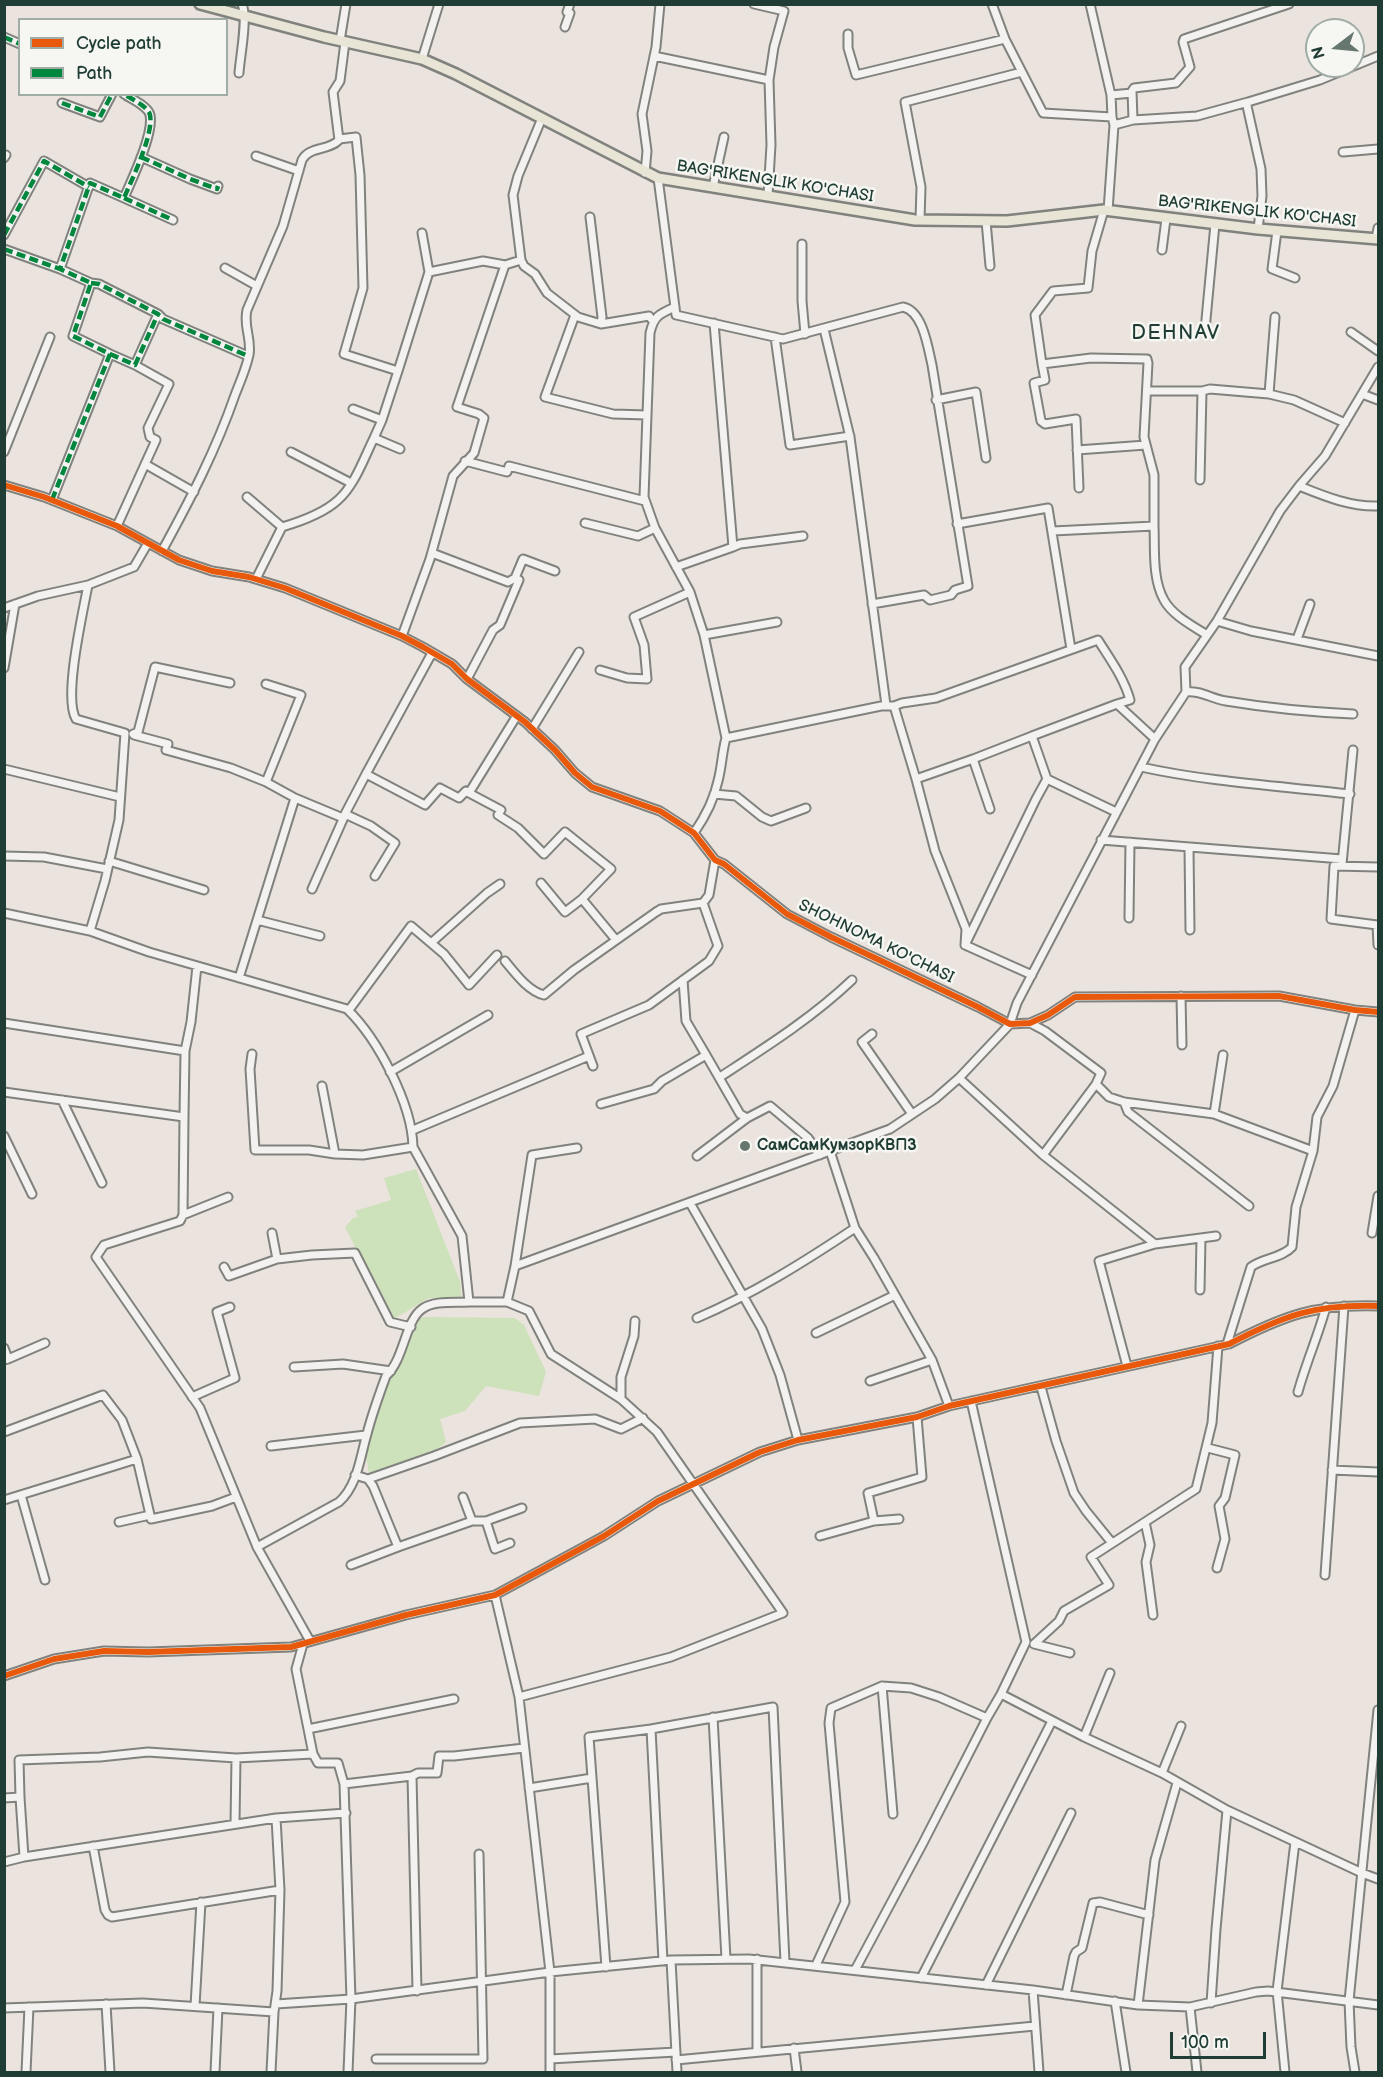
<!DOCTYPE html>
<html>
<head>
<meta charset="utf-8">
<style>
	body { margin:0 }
	#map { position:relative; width:1383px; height:2077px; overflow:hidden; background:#ebe3dd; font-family:"Balsamiq Sans",sans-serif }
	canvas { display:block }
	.frame { position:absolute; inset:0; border:6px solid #1f3d34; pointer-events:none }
	.legend { position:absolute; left:18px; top:18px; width:210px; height:78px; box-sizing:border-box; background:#f6f6f2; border:2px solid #a0aca6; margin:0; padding:8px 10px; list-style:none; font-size:18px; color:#1f3d34 }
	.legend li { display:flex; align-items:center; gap:12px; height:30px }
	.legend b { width:30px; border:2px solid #a0aca6 }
	.north { position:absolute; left:1305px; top:18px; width:60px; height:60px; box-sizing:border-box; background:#f6f6f2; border:2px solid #a0aca6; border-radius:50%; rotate:254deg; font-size:16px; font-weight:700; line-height:24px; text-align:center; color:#1f3d34 }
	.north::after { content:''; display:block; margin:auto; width:21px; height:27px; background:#66776f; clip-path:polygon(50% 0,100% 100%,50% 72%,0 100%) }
	.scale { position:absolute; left:1170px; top:2032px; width:96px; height:27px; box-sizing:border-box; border:3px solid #1f3d34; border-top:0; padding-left:8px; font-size:18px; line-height:21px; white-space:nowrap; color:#1f3d34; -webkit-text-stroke:4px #f6f6f2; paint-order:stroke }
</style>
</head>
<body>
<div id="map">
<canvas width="1383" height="2077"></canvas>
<div class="frame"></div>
<ul class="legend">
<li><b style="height:8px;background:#e8590c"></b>Cycle path</li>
<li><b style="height:8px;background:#00873e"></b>Path</li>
</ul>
<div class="north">N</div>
<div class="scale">100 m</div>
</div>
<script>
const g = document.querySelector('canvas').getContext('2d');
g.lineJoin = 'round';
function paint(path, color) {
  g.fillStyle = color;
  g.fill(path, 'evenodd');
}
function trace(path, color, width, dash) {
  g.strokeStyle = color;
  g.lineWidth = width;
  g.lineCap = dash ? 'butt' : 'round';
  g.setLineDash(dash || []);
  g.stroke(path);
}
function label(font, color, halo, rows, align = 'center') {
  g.font = font + ' "Balsamiq Sans",sans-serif';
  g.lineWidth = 5;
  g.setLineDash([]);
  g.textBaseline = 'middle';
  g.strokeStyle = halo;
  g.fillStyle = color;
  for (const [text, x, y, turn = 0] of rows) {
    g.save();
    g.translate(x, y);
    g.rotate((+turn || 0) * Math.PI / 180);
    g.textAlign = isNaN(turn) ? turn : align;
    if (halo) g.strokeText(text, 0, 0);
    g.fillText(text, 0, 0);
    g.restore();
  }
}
paint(new Path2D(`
	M416,1169l44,113 2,18 -33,-2 -37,22 -47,-93 8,-9 5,-1 -3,-6 36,-11 -7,-22z
	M423,1317l92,1 9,7 22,47 -7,24 -53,-10 -21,25 -25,8 6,23c-20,18 -51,26 -77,32l-4,-24 26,-74 5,-5 18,-48z`), '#cde1ba');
const minor = new Path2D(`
	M992,4l13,35
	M1090,4l21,91 1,22
	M565,27l5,-14 -3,-1 3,-8
	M848,34v14l8,27 149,-36 38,74 69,4 2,8
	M4,37l16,7
	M340,41l6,-37
	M654,56l115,24 5,-33 10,-36 -30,-7
	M422,59l17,-55
	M239,73c1,-16 9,-55 3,-69
	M1111,95l21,-2
	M62,103l38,14 12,-23
	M542,118l-24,58 -5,19 8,65 3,6 11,8 12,19 31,24 23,7 48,-8 4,5
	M1133,120l-1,-29 2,-3 42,-5 14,-16 -7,-25 1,-3 105,-35
	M339,139l17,-2 4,38 3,113 -19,66 54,17 -16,49
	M1343,152l35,-3
	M256,156l43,15
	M141,157l49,22 27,10 1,-3
	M4,158l2,-3
	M645,173l2,-22 -5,-37 14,-67 4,-43
	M658,178l18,137 107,24 120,-32c20,4 25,41 29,58l36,221 -13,4 -4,5 -21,5 -6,-5 -52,9
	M713,187l11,-50
	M768,195l3,-50 -2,-65
	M124,198l49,22
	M1108,211l6,-86 19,-5 64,-4 51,-14
	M590,217l12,100 -1,7
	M920,220l1,-33 -16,-85 117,-30
	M986,221l4,45
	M1258,229l4,-33 -1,-27 -14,-63 1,-4 72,-22 58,-24
	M1277,231l-5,38 23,9
	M4,235l40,-74 45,26
	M1376,239l2,-11
	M802,244v57l3,33
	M4,249l56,20 30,-86 34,15c8,-19 30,-64 26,-83 -2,-9 -19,-16 -26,-21
	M1162,250l4,-31
	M225,268l32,18
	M429,272l54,-11 22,4
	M91,283l8,1 59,30 5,5 85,37
	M675,307c-16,7 -21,9 -25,26l-6,164 11,31 35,64 14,43 73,-13
	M575,315l-30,82 68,17 34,1
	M824,329l26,108 36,268
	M1205,330l10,-106
	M1351,332l27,19
	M775,337l15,108 60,-9
	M110,354l25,11 23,-51
	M1042,364l-7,-49 18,-24 35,-3 4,-37 12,-41
	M398,371l31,-99 -7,-39
	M1148,391h54l-2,89
	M1202,391l8,-2 59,5 25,6 51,23
	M1269,394l6,-77
	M1362,394l16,6
	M936,400l40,-8 10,66
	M353,409l29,11 -8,18
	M1077,450l69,-5
	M4,452l46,-115
	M291,452l60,31
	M465,461l42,11 2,-6 136,35
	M145,464l49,28
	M4,485l40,12 73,29 62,34 33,11 37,6 36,11 117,48 21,11 29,17 15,15 58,43 30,28 20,23 17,14 68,24 34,22 21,27 9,4 63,50 44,23 147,70 32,17 20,-1 18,-8 27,-18 204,-1 76,14 23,2
	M1299,486c25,10 51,21 79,20
	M247,497l35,30
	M52,500l58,-146 -37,-18 18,-53 -31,-14
	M585,523l53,13 17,-8
	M957,524l91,-16 23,141
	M117,526l39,-86 -6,-3 -2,-9 21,-44 -34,-19
	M1154,526c1,22 -2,53 10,74 8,15 29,26 43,35
	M1053,531l101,-5v-51l-10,-38 4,-74 -1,-4 -56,-1 -49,6 3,16 -11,3 7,38 4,3 31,-5 3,69
	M733,547l7,-3 63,-8
	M162,551c28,-51 54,-101 73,-156 5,-13 11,-26 14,-40 3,-16 -6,-29 -2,-45l36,-84 19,-66c7,-14 27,-9 37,-20l-6,-48 7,-11 5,-39
	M432,553l76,29 7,-4 8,-19 32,12
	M676,567l57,-20 -19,-224
	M256,579l26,-52c17,-5 42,-14 56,-27 17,-15 26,-42 36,-62l26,11
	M4,608l34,-12 50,-11
	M1217,621l34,10 127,25
	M402,636l28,-77 23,-83 21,-23 10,-35 -5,-4 -22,-7 48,-142 16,-5
	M1297,639l13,-35
	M432,653l-66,121 59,31 15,-17 19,10 7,-7 3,2 47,-76
	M4,668l11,-64
	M600,670l27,8 20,1 -3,-34 -10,-28 56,-25
	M467,679l26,-49 7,-5 19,-45 -4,-2
	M1186,692c14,-2 26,7 40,9 42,7 85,11 127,13
	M894,706l8,-3 34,-5 162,-58c12,19 26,38 32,60l-13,4 38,35
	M532,729l47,-77
	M133,734l5,-2 17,-65 75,16
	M134,735l34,9 -2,6 65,18 35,14 29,16 48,20
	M726,738l155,-32h13l22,73 19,72 31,78 -1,16
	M1141,767c68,15 139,19 209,27
	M4,769l116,28
	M366,774l-21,40 26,12 24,17 -20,33
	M916,779l57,-20
	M1047,779l69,33
	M266,782l35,-87 -35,-11
	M469,793l32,17 -3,5 20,13 26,26 21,-22 46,37 -29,30
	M714,794l22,2 26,21 9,4 35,-13
	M990,809l-17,-50 59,-23
	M694,833c11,-16 20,-33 24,-52 4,-15 4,-29 8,-43l-22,-103
	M1101,840l241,19
	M1189,848l1,82
	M4,856l40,1 63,12
	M109,861l95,29
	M1342,864l11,-114
	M1378,867l-44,-1 -3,53 46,6 1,20
	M541,883l24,29 17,-13 34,41
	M312,889l32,-72
	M4,913l86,18 59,21 198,57c31,30 65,95 66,138l49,89 7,66h38l22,9 22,43 70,45 36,33 126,181 -112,44 -152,40
	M1129,918l1,-76
	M257,920l63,16
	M90,931l15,-50 14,-61 6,-87 -49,-14c-13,-21 7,-107 12,-134l46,-18 14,-24
	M431,943l56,-50 13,-9
	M505,961c10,12 23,30 39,34l30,-25 82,-58 5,-3 42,-6 6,-8 6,-35
	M1032,975l-67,-30 71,-146 11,-20 -15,-43 85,-32
	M239,978l56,-180
	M683,980l3,41 20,34
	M1181,996l1,49
	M349,1010l62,-84 33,28 25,31 28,-30
	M4,1023l181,28
	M1030,1023l15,8 56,42 -5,11 13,13 15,5 90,12 99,37
	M872,1034l-10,8 50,72
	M252,1054l-2,15 5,81h54l26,4
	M593,1066l-12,-32 68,-29 60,-44 9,-15 -15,-43
	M390,1072l98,-57
	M720,1077c46,-30 92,-59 132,-97
	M959,1078l84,77 53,-71
	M322,1086l13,68 28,1 50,-8
	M4,1092l180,25 1,-66 6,-29 6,-56
	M62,1100l40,83
	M1124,1102l4,10 121,94
	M601,1104l53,-15 8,-8 44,-26 34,59 7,4
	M1214,1114l9,-59
	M184,1117l-1,98 -3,6 -76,24 -8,12 104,151 57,139 53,94
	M413,1130l176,-74
	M4,1136l28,58
	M830,1151l25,77 19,30 58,102 17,46
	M1043,1155l112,89 -56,17 28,105
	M697,1156l50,-38 23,-12 38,32 12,17
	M690,1203l72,126 18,46 18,65
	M183,1215l45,-18
	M272,1233l5,26
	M1372,1233l6,-37
	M1155,1244l61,-8
	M515,1266l17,-111 45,-7
	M224,1267l5,9 48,-17 35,-4 43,-2 35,69 21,5
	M1200,1290l1,-52
	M507,1302l8,-36 375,-137 45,-30 24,-21 51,-54 7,-21 138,-264 31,-47 -1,-25 32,-46 63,-110 19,-25 26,-30 53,-89
	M697,1318c56,-24 107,-56 158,-90
	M816,1333l79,-38
	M1227,1344l24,-77c12,-9 31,-9 41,-20l4,-40 17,-56 4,-34 16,-31 22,-76
	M4,1348l4,11 -4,1
	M8,1359l37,-16
	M294,1367l49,-3 48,7
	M870,1381l62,-21
	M1041,1387l15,54 18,52 12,18 26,32
	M1298,1392c8,-29 20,-56 28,-85
	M192,1397l43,-19 -18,-66 13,-5
	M621,1399v-22l13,-41 1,-15
	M4,1432l99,-37 19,25 15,39 -133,41
	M271,1446l95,-11
	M1208,1448l27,7 -10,43 -6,8 6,33 -8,29
	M137,1459l14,60 61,-13 24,-9
	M1332,1470l46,2
	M368,1479l66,-23 86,-33 75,-4 26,10 22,-11
	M21,1495l24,85
	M899,1519l-25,2 -6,-28 54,-16 -5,-60
	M472,1521h14l36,-13
	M486,1521l9,28 15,-6
	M119,1522l31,-7
	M1145,1522l5,23 -4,17 7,53
	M820,1536l54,-15
	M257,1547l82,-45c19,-17 21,-45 28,-68 5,-20 12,-39 19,-58 18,-16 19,-55 36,-67 12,-9 34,-6 47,-7
	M398,1547l74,-26 -9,-24
	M351,1565l47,-18 -25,-61 -5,-7 -13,-4
	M1325,1575l19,-269
	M495,1595l24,102 31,275v100
	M303,1644l-7,25 17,85 5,9h20l6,21 7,215 -3,73
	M1070,1653l-36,-9 25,-23 5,-10 45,-26 -18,-28 105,-68 16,-66 6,-77
	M4,1676l50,-17 50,-8 44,1 143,-5 115,-32 89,-20 109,-59 54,-35 102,-49 38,-12 119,-23 32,-11 280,-62c56,-29 86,-40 149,-38
	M882,1686l29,2 28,9 48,21
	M1001,1694l83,43 78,36 65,37 135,63 16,6
	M713,1717l13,242
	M308,1729l146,-30
	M651,1729l122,-22 12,255
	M1084,1737l26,-64
	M1162,1773l19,-47
	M412,1776l6,-3h19l2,-17h15l70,-8
	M344,1784l68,-8 5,215
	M529,1788l63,-10
	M4,1798l16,-1 -1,-37 81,-3 48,-5 88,6 77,-4
	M276,1818l70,-5
	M235,1823l1,-65
	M93,1846l12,64 3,5 4,2 168,-27
	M4,1862l20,-5
	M757,1959v92
	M671,1960l6,112
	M816,1965l29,-63 -16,-179 2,-15 51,-22 11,128
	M606,1967l-17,-230 62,-8 12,232
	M855,1970l68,-127 64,-125 14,-24 25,-52 -55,-241
	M921,1978l131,-257
	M986,1985l85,-172
	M1033,1990l6,82
	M1066,1995l8,-39 2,-4 6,-4 11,-45 7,-1 49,13
	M1115,2001l11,71
	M1211,2003l5,-74 11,-119
	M106,2004l4,68
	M276,2004l75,-5 199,-27 121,-12 78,-1 284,31 105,15 52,2 66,-15 12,-1 110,14
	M1138,2005l17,-145 22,-77
	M195,2006l6,-104
	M1190,2007l7,65
	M4,2008l139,-5 131,9 3,-21 3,-101 -4,-72 -252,39 -4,-60
	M794,2048l3,24
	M376,2059h107l-4,-205
	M550,2059l126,-7
	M676,2060l359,-34
	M26,2072l3,-65
	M215,2072l3,-64
	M271,2072l3,-60
	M1285,2072l-8,-81 18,-149
	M1355,2072l-4,-25 -2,-46 29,-291`);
const major = new Path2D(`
	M200,4l124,33 98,22 34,15 202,104 257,42 92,1 97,-11 154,19 120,10`);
trace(minor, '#80827e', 11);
trace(major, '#80827e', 14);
trace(minor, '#f4f2f0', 7);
trace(major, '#e8e4d6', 9);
trace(new Path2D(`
	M4,37l16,7
	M62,103l38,14 12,-23
	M141,157l49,22 27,10 1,-3
	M124,198l49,22
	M4,235l40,-74 45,26
	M4,249l56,20 30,-86 34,15c8,-19 30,-64 26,-83 -2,-9 -19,-16 -26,-21
	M91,283l8,1 59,30 5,5 85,37
	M110,354l25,11 23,-51
	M52,500l58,-146 -37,-18 18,-53 -31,-14`), '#00873e', 4.5, [9, 4.5]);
trace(new Path2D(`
	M4,485l40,12 73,29 62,34 33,11 37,6 36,11 117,48 21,11 29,17 15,15 58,43 30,28 20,23 17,14 68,24 34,22 21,27 9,4 63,50 44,23 147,70 32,17 20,-1 18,-8 27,-18 204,-1 76,14 23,2
	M4,1676l50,-17 50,-8 44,1 143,-5 115,-32 89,-20 109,-59 54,-35 102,-49 38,-12 119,-23 32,-11 280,-62c56,-29 86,-40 149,-38`), '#e8590c', 6);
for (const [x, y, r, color] of [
	[745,1146,6,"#66776f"]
]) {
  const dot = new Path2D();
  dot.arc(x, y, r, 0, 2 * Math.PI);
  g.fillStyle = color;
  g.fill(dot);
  trace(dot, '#f6f6f2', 2);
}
label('16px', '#1f3d34', '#f6f6f2', [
	["BAG'RIKENGLIK KO'CHASI",775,182,9],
	["BAG'RIKENGLIK KO'CHASI",1257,212,6],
	["SHOHNOMA KO'CHASI",876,942,26]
]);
label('bold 16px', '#1f3d34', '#f6f6f2', [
	["СамСамКумзорКВП3",757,1146]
], 'left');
g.letterSpacing = '1.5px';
label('20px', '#1f3d34', '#f6f6f2', [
	["DEHNAV",1176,334]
]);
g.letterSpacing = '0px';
</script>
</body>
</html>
